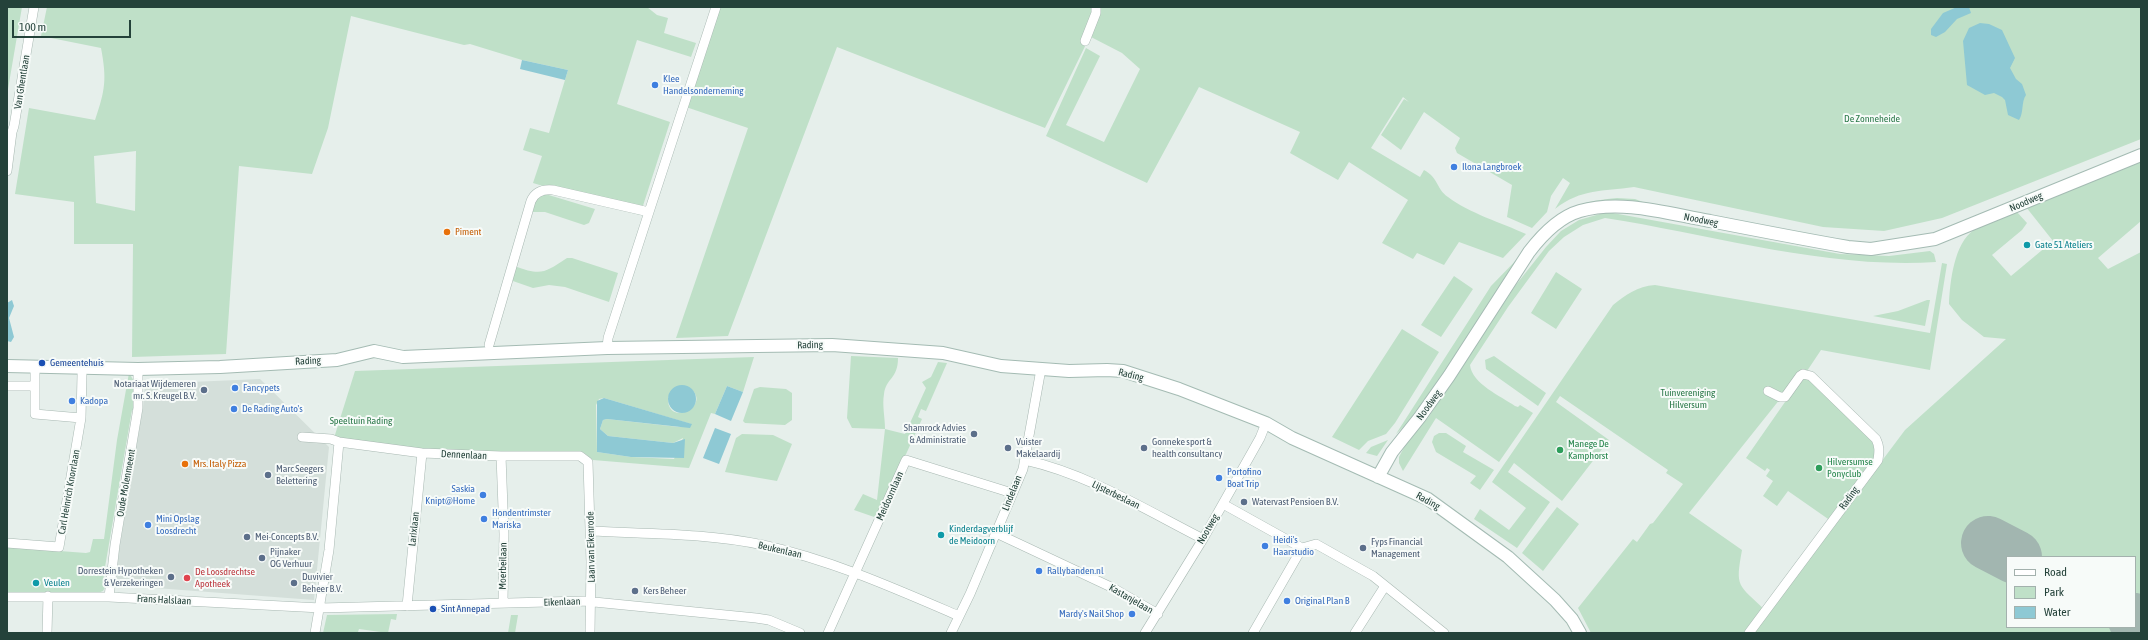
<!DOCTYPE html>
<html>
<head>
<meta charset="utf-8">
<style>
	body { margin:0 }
	#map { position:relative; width:2148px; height:640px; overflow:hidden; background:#e6efeb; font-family:"Asap Condensed",sans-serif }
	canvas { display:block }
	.frame { position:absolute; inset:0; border:8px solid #24423a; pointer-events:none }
	.legend { position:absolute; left:2006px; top:556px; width:130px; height:72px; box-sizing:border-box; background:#f7fbf9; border:1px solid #a3b1ad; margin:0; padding:5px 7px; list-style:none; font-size:12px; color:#24423a }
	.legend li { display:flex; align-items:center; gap:8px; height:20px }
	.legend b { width:20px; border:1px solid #a3b1ad }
	.scale { position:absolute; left:12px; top:20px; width:119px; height:18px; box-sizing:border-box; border:2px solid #24423a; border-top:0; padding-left:5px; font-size:12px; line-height:14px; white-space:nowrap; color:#24423a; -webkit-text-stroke:3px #f7fbf9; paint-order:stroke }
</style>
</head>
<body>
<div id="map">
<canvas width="2148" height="640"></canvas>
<div class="frame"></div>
<ul class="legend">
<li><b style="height:5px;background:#fff"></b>Road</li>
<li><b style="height:11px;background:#bfe0c8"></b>Park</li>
<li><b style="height:11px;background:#8ec9d4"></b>Water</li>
</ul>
<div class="scale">100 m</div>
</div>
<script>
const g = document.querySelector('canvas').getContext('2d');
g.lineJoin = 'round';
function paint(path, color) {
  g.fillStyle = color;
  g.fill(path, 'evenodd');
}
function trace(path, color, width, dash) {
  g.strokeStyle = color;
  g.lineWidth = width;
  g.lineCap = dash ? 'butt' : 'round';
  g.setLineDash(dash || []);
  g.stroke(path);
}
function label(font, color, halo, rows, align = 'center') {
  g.font = font + ' "Asap Condensed",sans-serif';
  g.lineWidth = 4;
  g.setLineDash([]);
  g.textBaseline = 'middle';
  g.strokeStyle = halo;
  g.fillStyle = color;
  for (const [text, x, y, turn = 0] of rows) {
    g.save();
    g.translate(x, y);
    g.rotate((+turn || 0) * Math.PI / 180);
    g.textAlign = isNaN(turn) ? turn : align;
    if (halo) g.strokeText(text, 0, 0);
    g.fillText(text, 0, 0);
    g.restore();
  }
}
paint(new Path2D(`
	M260,379l69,68 -15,153 -198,-15 3,-34 24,-144 2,-23z`), '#d4dfda');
paint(new Path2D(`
	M7,7h15l-15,88z
	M47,7h600l10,8 11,3 -4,15 32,10 -5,14 -54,-17 -20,64 53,18 -30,93 -107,-32 9,-27 -19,-6 7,-22 19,5 19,-63 -46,-10 -52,-16 -6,1 -113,-29 -23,112 -16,46 -73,-8 -13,188 -94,3 1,-113h-59v-42l-59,-8 14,-86 66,12c10,-30 12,-40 6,-72l-60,-12zM136,151l-1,60 -39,-8 -2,-47z
	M712,7h1429v132l-199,79 -58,13 -61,-4 -189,-40c-32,5 -52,1 -79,22l15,-26 -7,-5 -12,18 -4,16 -15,16 -25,-11 5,-32 -55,-32 -2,-5 5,-10 -36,-26 -23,38 -20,-15 23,-36 5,3 -6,-5 -32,51 49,29 4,-7c15,8 12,19 24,27 21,16 54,26 78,37l-23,24 -44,-16 -15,23 -27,-12 -4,6 -31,-16 26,-43 -59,-38 -11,18 -48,-27 10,-21 -101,-45 -52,96 -101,-47 40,-88 14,8 -34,69 38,17 36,-73 -18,-16 -31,-16 1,-5 -47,96 -208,-81 -109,289 -52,2 72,-210 -65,-22z
	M2141,162v59l-43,37 10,11 33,-17v381h-388l152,-203 101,-91 -22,-2 -22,-17 -13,-16c1,-22 5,-61 25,-74 12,-8 28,-13 42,-19l11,12 -5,7 -30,25 19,21 42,-35 -27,-34zM2007,557h128v70h-128z
	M542,193l53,16 -6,14 -5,2 -39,-13h-14l3,-11z
	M1617,198l18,1 16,6 -89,8c16,-11 35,-13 55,-15z
	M1607,212l233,42 49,2 41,-5 4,3 2,8c-112,7 -221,-27 -331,-44l-22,7 -19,12 -15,14 -41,56 -38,58c2,19 31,31 45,41l3,1 2,-2 13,8 -34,49 -63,-44 -33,53 -4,-8v-6l10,-19 19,-20 87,-132 31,-39 15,-16 18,-11z
	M1526,250l-112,167 -18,17 95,-148z
	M567,258h5l46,15 -9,29 -44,-15 -16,-2 -16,3 -23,-8 4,-14c28,10 30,7 53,-8z
	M1942,263l5,1 -17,106 -109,-20 -14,21 -3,-2 -115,144 53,37c-7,38 -4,34 23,60l-18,23h-156l-13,-25 55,-69 4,3 13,-18 3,-1 30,-39 -17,-11 2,-3 -108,-74 -4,6 53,38 -47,61 -48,-38 -6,9 42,30 -33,46 -43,-29 6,-10 29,21 17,-22 -34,-26 121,-177c13,-10 24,-19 42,-20l275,48z
	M1556,272l26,17 -26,40 -25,-16z
	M1454,276l19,13 -32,48 -20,-12z
	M1927,300h3l-5,26 -52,-10 25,-5z
	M1402,329l37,23 -44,71 -9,11 -18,7 -9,9 -27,-13z
	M851,356l47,2c0,21 -12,20 -14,36 -2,11 1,24 1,35l20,5 21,-46 -4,-6 9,-5 7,-15 9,1 -21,48 -5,-2 -3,8 4,2 -45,99 -23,-8 9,-16 14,6 8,-71 -33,-1 -5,-10z
	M1494,356l52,37 -8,13 -52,-37 -1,-9z
	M754,357l-11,35 -16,-6 -12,28 -4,-1 -22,55 -96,-8 -10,-8 -7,-1 -74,1 -82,-3 -86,-11 21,-67zM688,387c28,17 -22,43 -20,10zM604,398l87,26 -12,3 -72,-8 -4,1 -3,9 8,7 65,7 10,-5 -9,21 -43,-2 -34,-5 -1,-47 3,-6z
	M129,373l5,8 1,30 -3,-1 -27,157 -2,14 3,5 -3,5 -5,2 -91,1v-47l79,6 4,-1 3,-13h11l13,-99z
	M1804,377l6,2 64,63 2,15 -45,64 -43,-30 -11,15 -14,-10 10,-15 -7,-5 4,-6 -3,-2 -2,3 -19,-13 39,-56 4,-9z
	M760,387l26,2 6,4v27l-7,5 -40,-2 -2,-2 11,-32z
	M1439,433h7l20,13 -3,6 31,18 -14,20 -10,-7 6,-7 -40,-24 -4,-10 2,-6z
	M742,434l31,1 19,9 -15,37 -52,-9 11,-34z
	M1388,440l-11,16 -11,-3 5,-6z
	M1557,507l22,17 -36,47 -21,-18z
	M397,614l-1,6 -5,-1 -3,14 -29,-4 -1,3 -4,1h-31l4,-18z
	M511,615h7l-3,18h-7z`), '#bfe0c8');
paint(new Path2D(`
	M1957,7h12l2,6 -14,6 -12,13 -9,5 -5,-2v-6l12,-16z
	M1980,23l9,1 13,6 13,28 -5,10 6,11 6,5 4,11c-5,7 -2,17 -7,25l-11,-5 -3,-15 -3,-3 -8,-4 -9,2 -18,-10 -4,-44 6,-13z
	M522,60l46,10 -3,10 -45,-11z
	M12,300l2,6 -5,12 5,19 -3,5 -4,-1v-38z
	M668 399a14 14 0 1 1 28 0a14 14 0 1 1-28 0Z
	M727,386l16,6 -12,29 -16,-7z
	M604,398l88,26 -2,4 -83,-9 -4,1 -3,9 8,7 65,7 12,-4 -1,19 -53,-1 -34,-5v-51z
	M715,428l16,6 -12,30 -16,-6z`), '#8ec9d4');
trace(new Path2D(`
	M1988,543l27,14
	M2135,620l6,3`), '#a2b6b0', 54);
const street = new Path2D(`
	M1085,41l11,-28v-6
	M7,171l5,-39 2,-6 20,-119
	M489,345l42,-144c4,-9 12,-12 22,-11l96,22 67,-205
	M607,348l1,-10 41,-126
	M7,386h28
	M81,418l1,-44
	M302,437l29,2 8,3
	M501,456l3,78 -1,69
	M1025,460c63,14 121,50 178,79
	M1223,504l79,44 14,-4 57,32 71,57
	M591,531c57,3 116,2 172,14 68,15 131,43 196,71
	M996,533l117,55 45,26
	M7,543l52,4 22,-129 -46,-4v-47
	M7,597h102l212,11 263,-7 172,17 13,2 31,13
	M109,597l6,-52 23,-137v-39
	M407,606l15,-153
	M47,633l1,-37
	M315,633l14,-83 10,-108 83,11 79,3h79l8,6 3,100 -1,71
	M828,633l78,-173 106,33
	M951,633l19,-39 53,-125 18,-100
	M1145,633l58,-94 57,-101 6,-15
	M1253,633l49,-85
	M1355,633l30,-47
	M1749,633l129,-173c1,-8 2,-13 -2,-21l-65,-63 -8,-2 -3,2 -15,21h-5l-12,-6`);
const secondary = new Path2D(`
	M7,366l131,3 82,-2 117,-7 37,-9 29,6 204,-9 225,-3 111,8 58,13 68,5 38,-1 16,1 56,18 87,34 26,15 136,61 80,58 47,43 17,19 8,14
	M1378,477l14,-25 28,-35 29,-41 80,-124c13,-17 30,-35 51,-41 42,-12 89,3 130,10 46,9 92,18 138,26l23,2 64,-10 206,-84`);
trace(street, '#a8b8b2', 10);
trace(secondary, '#a4bbb3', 14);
trace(street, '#fff', 9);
trace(secondary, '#fff', 12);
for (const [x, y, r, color] of [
	[655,85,4,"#3f7fe0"],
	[1454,167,4,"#3f7fe0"],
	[447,232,4,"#e8710a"],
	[2027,245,4,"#0f9aa8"],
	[42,363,4,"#1a4fb4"],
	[235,388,4,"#3f7fe0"],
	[204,390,4,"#5c6f8a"],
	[72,401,4,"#3f7fe0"],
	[234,409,4,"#3f7fe0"],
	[974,434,4,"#5c6f8a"],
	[1008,448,4,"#5c6f8a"],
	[1144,448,4,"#5c6f8a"],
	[1560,450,4,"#2e9e5b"],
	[185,464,4,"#e8710a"],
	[1819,468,4,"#2e9e5b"],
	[268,475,4,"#5c6f8a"],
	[1219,478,4,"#3f7fe0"],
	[483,495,4,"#3f7fe0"],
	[1244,502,4,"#5c6f8a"],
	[484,519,4,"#3f7fe0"],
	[148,525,4,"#3f7fe0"],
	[941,535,4,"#0f9aa8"],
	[247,537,4,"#5c6f8a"],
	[1265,546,4,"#3f7fe0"],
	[1363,548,4,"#5c6f8a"],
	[262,558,4,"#5c6f8a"],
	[1039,571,4,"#3f7fe0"],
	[171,577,4,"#5c6f8a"],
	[187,578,4,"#e0444e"],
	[36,583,4,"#0f9aa8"],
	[294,583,4,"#5c6f8a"],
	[635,591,4,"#5c6f8a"],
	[1287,601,4,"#3f7fe0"],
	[433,609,4,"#1a4fb4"],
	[1132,614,4,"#3f7fe0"]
]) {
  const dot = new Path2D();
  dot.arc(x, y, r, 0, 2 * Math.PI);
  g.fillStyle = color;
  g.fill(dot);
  trace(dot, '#f7fbf9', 1.5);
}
label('10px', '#366cbe', '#f7fbf9', [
	["Klee",663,79],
	["Handelsonderneming",663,91],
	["Ilona Langbroek",1462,167],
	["Fancypets",243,388],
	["Kadopa",80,401],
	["De Rading Auto's",242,409],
	["Portofino",1227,472],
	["Boat Trip",1227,484],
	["Saskia",475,489,"right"],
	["Knipt@Home",475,501,"right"],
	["Hondentrimster",492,513],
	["Mariska",492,525],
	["Mini Opslag",156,519],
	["Loosdrecht",156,531],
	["Heidi's",1273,540],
	["Haarstudio",1273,552],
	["Rallybanden.nl",1047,571],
	["Original Plan B",1295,601],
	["Mardy's Nail Shop",1124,614,"right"]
], 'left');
label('10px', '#24423a', '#f7fbf9', [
	["Van Ghentlaan",22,82,-81],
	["Noodweg",2026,202,-23],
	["Noodweg",1701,220,11],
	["Rading",810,345,-1],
	["Rading",308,361,-3],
	["Rading",1131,375,14],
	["Noodweg",1429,405,-54],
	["Dennenlaan",464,455,3],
	["Oude Molenmeent",126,483,-80],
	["Carl Heinrich Knorrlaan",69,492,-80],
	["Lindelaan",1012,493,-68],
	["Lijsterbeslaan",1116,495,26],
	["Meidoornlaan",890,496,-66],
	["Rading",1849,498,-54],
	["Rading",1428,501,29],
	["Larixlaan",414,529,-84],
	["Nootweg",1208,529,-60],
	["Laan van Eikenrode",591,547,-91],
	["Beukenlaan",780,550,13],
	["Moerbeilaan",503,566,-89],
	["Kastanjelaan",1131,599,30],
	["Frans Halslaan",164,600,3],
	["Eikenlaan",562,602,-2]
]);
label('10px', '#2d7a4b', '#f7fbf9', [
	["De Zonneheide",1872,119],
	["Tuinvereniging",1688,393],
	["Hilversum",1688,405],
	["Speeltuin Rading",361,421]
]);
label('10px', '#c56008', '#f7fbf9', [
	["Piment",455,232],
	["Mrs. Italy Pizza",193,464]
], 'left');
label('10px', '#0d838f', '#f7fbf9', [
	["Gate 51 Ateliers",2035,245],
	["Kinderdagverblijf",949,529],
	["de Meidoorn",949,541],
	["Veulen",44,583]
], 'left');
label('10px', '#164399', '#f7fbf9', [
	["Gemeentehuis",50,363],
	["Sint Annepad",441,609]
], 'left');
label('10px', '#4e5e75', '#f7fbf9', [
	["Notariaat Wijdemeren",196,384,"right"],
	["mr. S. Kreugel B.V.",196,396,"right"],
	["Shamrock Advies",966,428,"right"],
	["& Administratie",966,440,"right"],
	["Vuister",1016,442],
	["Makelaardij",1016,454],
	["Gonneke sport &",1152,442],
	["health consultancy",1152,454],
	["Marc Seegers",276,469],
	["Belettering",276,481],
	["Watervast Pensioen B.V.",1252,502],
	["Mei-Concepts B.V.",255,537],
	["Fyps Financial",1371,542],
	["Management",1371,554],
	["Pijnaker",270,552],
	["OG Verhuur",270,564],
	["Dorrestein Hypotheken",163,571,"right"],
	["& Verzekeringen",163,583,"right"],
	["Duvivier",302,577],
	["Beheer B.V.",302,589],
	["Kers Beheer",643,591]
], 'left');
label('10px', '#27864d', '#f7fbf9', [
	["Manege De",1568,444],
	["Kamphorst",1568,456],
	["Hilversumse",1827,462],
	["Ponyclub",1827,474]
], 'left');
label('10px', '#be3a42', '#f7fbf9', [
	["De Loosdrechtse",195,572],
	["Apotheek",195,584]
], 'left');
</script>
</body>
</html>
